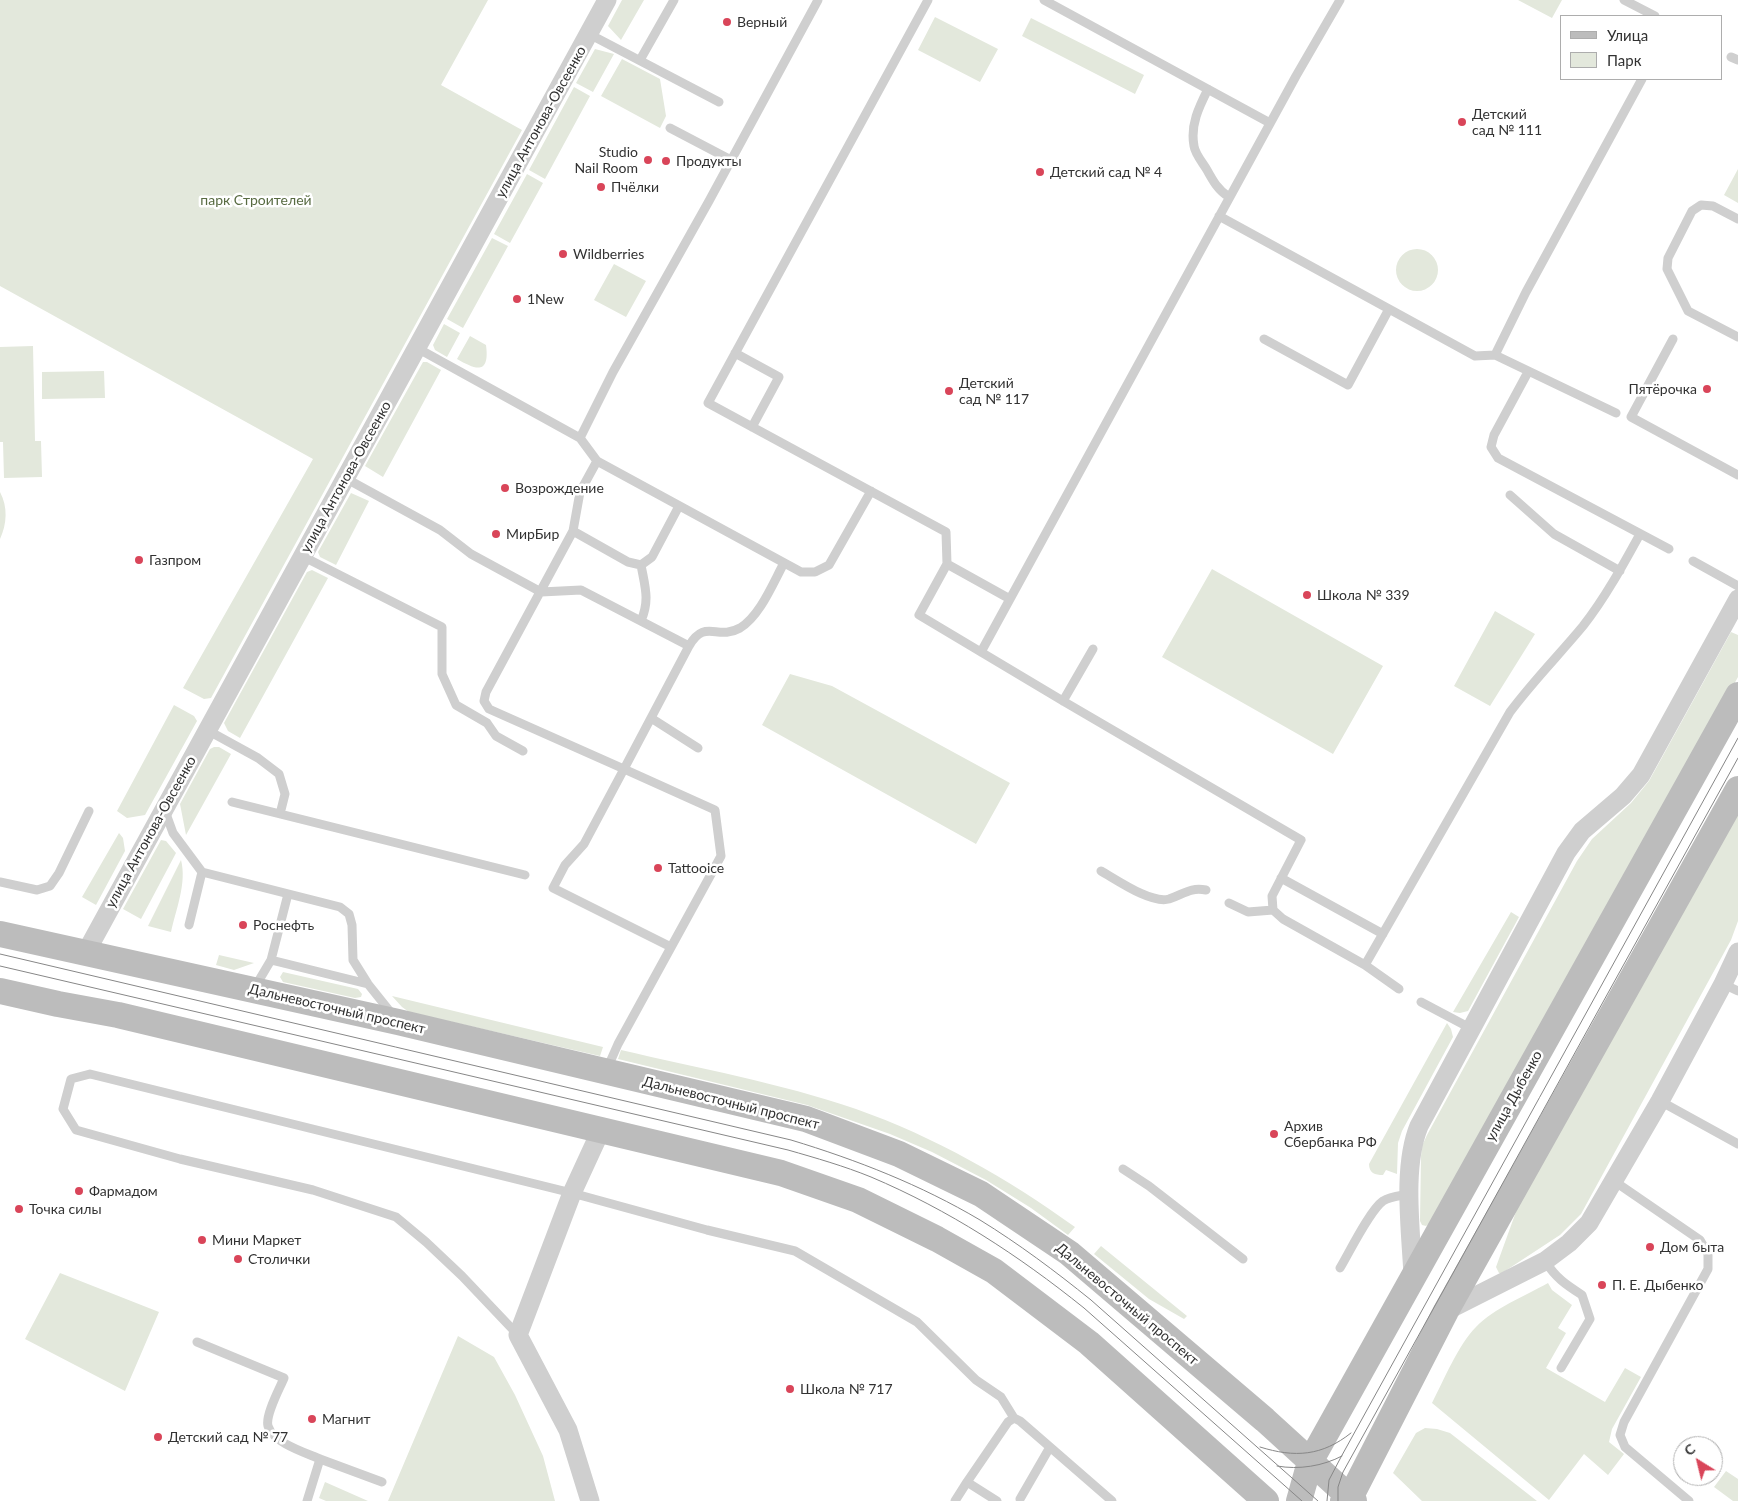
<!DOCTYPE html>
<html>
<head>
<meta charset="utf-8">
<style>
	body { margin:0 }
	#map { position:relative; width:1738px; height:1501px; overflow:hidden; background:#fff; font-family:Lato,sans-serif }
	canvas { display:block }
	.legend { position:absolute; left:1560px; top:15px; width:162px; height:65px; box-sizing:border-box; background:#fff; border:1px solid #adadad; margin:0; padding:6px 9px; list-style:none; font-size:15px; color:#323232 }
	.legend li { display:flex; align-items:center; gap:10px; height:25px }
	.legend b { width:25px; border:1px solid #adadad }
	.north { position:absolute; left:1673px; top:1436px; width:50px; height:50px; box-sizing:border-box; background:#fff; border:1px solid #adadad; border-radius:50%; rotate:324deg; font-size:14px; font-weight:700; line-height:20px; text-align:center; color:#323232 }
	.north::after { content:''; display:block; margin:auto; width:18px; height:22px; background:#d94559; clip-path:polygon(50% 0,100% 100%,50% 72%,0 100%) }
</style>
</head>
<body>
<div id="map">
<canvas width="1738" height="1501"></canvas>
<ul class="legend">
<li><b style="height:6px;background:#bcbcbc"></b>Улица</li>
<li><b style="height:14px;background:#e3e8dc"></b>Парк</li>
</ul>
<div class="north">С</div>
</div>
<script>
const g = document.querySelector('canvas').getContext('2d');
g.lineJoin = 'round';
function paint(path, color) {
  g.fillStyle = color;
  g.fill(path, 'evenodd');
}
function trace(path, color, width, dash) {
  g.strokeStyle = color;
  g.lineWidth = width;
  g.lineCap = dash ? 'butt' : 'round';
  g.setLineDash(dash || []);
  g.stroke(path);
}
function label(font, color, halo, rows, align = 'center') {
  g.font = font + ' Lato,sans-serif';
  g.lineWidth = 5;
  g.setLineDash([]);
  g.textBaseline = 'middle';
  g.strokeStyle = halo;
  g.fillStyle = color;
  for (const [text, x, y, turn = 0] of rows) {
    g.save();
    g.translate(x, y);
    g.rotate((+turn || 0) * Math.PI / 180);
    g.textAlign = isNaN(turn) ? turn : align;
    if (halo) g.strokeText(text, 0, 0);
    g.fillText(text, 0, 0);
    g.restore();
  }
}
paint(new Path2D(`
	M0,0h488l-47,85 81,45 -311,568 -7,1 -21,-11 130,-229 -313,-173z
	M622,0h22l-23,40 -13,-14z
	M1518,0h44l-10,18z
	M935,17l63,32 -18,33 -62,-32z
	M1031,18l113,57 -9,19 -113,-58z
	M595,49l19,5 -21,38 -17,-9z
	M622,59l38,20 6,37 -6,12 -59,-32z
	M574,87l16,9 -45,83 -16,-9z
	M1738,169v34l-14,-8z
	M527,174l16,9 -33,60 -16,-9z
	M492,238l16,8 -45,82 -16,-9z
	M1396 270a21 21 0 1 1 42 0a21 21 0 1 1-42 0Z
	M614,264l32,17 -20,36 -32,-17z
	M444,324l16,9 -13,24 -12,-7 -2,-5z
	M470,336l16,9c4,30 -10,25 -29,14z
	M33,346l2,95h6l1,36 -38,1 -1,-36h-3v-95z
	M423,362h4l14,8 -58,107 -18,-11z
	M104,371l1,27 -63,1v-27z
	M0,492c8,15 7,32 0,47z
	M351,493l18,8 -33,64 -16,-8 -2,-5z
	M1212,569l171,97 -50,88 -171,-97z
	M312,570l16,8 -88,160 -12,-7 -4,-8 83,-151z
	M1495,611l40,23 -45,72 -36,-20z
	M1731,632l7,3v42l-275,497 -33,49 -4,3 -4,-1 -2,-4 1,-65 1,-10 5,-11 150,-274 15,-22 39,-36 18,-22z
	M790,674l42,12 178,97 -34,61 -214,-119z
	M174,705l20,11 3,5 -52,94 -18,3 -10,-7z
	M214,747h5l12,7 -45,81 -6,-31 30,-55z
	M1738,810v111l-7,19 -150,274 -21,21 -58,38h-3l-3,-6 21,-58z
	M119,833l4,5 2,13 -29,54 -14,-8z
	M161,840l5,1 10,12 -35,66 -18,-10z
	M181,860c6,23 -5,49 -10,72l-23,-6z
	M1511,912l8,5 -51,94 -8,2 -7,-1z
	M219,955l35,8 -20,7 -18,-5z
	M283,972l75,17 4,5 -1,3 -6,1 -72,-16 -3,-5z
	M392,996l211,51 -3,9 -191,-44 -7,-5z
	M1447,1023l4,6 2,8 -51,94 -4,12 -1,31 -11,-4 -3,5c-8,0 -14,-2 -14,-11z
	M621,1050c77,18 159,33 235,59 79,28 151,69 219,118l-7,8 -37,-27 -45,-28 -54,-28 -42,-18 -83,-29 -189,-46z
	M1101,1246l86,70 -3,3 -35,-20 -55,-45z
	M60,1273l99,39 -34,79 -100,-52z
	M1548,1283l4,7 20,15 -14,23 8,5 -20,35 59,34 20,-34 16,9 -29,52 -3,13 15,12 -16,21 -24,-21 -35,46 -117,-97c12,-23 26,-58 44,-76 18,-19 49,-31 72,-44z
	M458,1336l36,21 21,38 28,61 12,45h-167z
	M1425,1428l12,1 13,4 87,68h-115l-29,-28 23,-40z
	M1726,1471l12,8v22h-5l-19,-14z
	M325,1482l43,19h-42l-7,-3z`), '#e3e8dc');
trace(new Path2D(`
	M928,0l-220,403 238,129 1,32
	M1044,0l226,123
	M1624,0l31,16
	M589,34l130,68
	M1731,57l7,3
	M640,60l34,-60
	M1208,89c-9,18 -18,36 -14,57 1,8 9,17 13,24 6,11 11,20 22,27
	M670,128l61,32
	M1219,216l256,140 20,-1 121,58
	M1738,219l-25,-13 -12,-1 -9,6 -24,47 -1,11 21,42 50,26
	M1264,339l84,46 41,-76
	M1673,339l-42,78 107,58
	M417,348l163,90
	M735,353l44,24 -27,50
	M1495,355l31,-63 116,-213
	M1528,372l-34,63 -3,12 7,11 171,91
	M597,461l-17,-23 33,-66 96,-171 109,-201
	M345,478l95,52 31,24 70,38 40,-2 108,56 -65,123 91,41 6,46 -103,188 -11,25
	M1510,495l44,39 66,37
	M573,531l55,31 13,3 11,-8 27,-51
	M302,556l140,71v47l14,31 31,18 9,13 27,15
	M1693,561l45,25
	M1010,599l-63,-35 -28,51 144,86 238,139 -29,56 1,14 10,9 82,46 34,24
	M641,621c9,-21 4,-34 0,-56
	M689,646c16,-28 28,-5 51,-18 20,-12 33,-45 44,-65
	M981,652l315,-576 44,-76
	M1063,701l30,-52
	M651,718l47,30
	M207,730l51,28 21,16 6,20 -5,20
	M232,802l293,73
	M165,811l8,22 29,39 138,35 9,7 3,11 1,35 15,24 24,30
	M1101,871c16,9 50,33 68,28 15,-5 21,-12 37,-9
	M1281,878l102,56
	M0,882l37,8 13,-4 9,-13 30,-62
	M1229,903l19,9 25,-2
	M189,925l13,-53
	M671,947l-118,-59 12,-23 19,-21 40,-75 -135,-60 -5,-8 2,-9 87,-161 7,-39 17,-31 204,111h14l14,-7 42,-74
	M271,960l97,24
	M1365,965l145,-253c23,-31 49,-57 73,-86 22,-28 40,-61 57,-92
	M1723,984l15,7
	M255,987l16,-27 17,-66
	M1421,1002l51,27
	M1660,1101l78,43
	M1123,1169l26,17 94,73
	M1614,1181l86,59 8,14v15l-84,153 -4,13 5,12 64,54
	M1545,1261c11,17 20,23 37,34l8,24 -29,49
	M1340,1268c9,-15 30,-58 43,-67 8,-5 17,-5 27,-7
	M518,1335l-56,-59 -36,-34 -30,-25 -83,-27 -133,-31 -104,-29 -13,-21 8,-30 19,-5 482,119 135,37 88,21 122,71 59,58 25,17 13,21
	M197,1342l87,36c-4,10 -19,37 -16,48 5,17 38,27 52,33l-13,42
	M320,1459l62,23
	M967,1482l41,-60 6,-4 6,3 92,80
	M1020,1499l30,-52
	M955,1501l12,-19 30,19`), '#cfcfcf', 9);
trace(new Path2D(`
	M85,954l522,-954
	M1413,1276c-2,-45 -11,-109 6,-150l147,-273 16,-22 41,-35 18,-21 97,-176
	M1446,1311l99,-50 24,-18 20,-20 71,-122 63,-117 15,-32
	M590,1501l-22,-71 -50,-95 54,-142 29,-63`), '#cfcfcf', 19);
trace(new Path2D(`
	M0,934l398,88 408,97 93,35 82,40 88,59 196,167 89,81
	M0,991l58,13 60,11 663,158 77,27 79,39 57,32 95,72 177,158
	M1299,1501l11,-39 428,-767
	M1343,1501l7,-3 96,-187 292,-522`), '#bcbcbc', 26);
trace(new Path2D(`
	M0,954l791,186c66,20 130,45 189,80 39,24 75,51 111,80l227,201
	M0,966l788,184c28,8 56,16 83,27 78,33 147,78 213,131l218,193
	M1260,1447c35,11 62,9 91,-14
	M1277,1466c22,4 46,0 65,-10
	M1327,1501l2,-21 12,-23 397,-719
	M1338,1501v-14l5,-15 395,-714`), '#878787', 1);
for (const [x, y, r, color] of [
	[727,22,5,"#d94559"],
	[1462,122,5,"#d94559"],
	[648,160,5,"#d94559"],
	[666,161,5,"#d94559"],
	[1040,172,5,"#d94559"],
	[601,187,5,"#d94559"],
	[563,254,5,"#d94559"],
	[517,299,5,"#d94559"],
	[1707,389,5,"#d94559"],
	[949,391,5,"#d94559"],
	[505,488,5,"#d94559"],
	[496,534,5,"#d94559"],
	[139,560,5,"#d94559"],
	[1307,595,5,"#d94559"],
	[658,868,5,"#d94559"],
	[243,925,5,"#d94559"],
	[1274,1134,5,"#d94559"],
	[79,1191,5,"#d94559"],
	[19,1209,5,"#d94559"],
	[202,1240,5,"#d94559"],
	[1650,1247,5,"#d94559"],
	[238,1259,5,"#d94559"],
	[1602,1285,5,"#d94559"],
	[790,1389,5,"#d94559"],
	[312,1419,5,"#d94559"],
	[158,1437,5,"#d94559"]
]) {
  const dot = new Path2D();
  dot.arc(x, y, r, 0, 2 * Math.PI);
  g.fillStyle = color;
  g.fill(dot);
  trace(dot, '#fff', 2);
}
label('14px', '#323232', '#fff', [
	["Верный",737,22],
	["Детский",1472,114],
	["сад № 111",1472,130],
	["Studio",638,152,"right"],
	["Nail Room",638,168,"right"],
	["Продукты",676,161],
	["Детский сад № 4",1050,172],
	["Пчёлки",611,187],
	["Wildberries",573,254],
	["1New",527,299],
	["Детский",959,383],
	["сад № 117",959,399],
	["Пятёрочка",1697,389,"right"],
	["Возрождение",515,488],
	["МирБир",506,534],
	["Газпром",149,560],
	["Школа № 339",1317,595],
	["Tattooice",668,868],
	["Роснефть",253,925],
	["Архив",1284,1126],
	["Сбербанка РФ",1284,1142],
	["Фармадом",89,1191],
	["Точка силы",29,1209],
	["Мини Маркет",212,1240],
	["Дом быта",1660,1247],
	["Столички",248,1259],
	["П. Е. Дыбенко",1612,1285],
	["Школа № 717",800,1389],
	["Магнит",322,1419],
	["Детский сад № 77",168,1437]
], 'left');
label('14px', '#323232', '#fff', [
	["улица Антонова-Овсеенко",541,122,-61],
	["улица Антонова-Овсеенко",346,477,-61],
	["улица Антонова-Овсеенко",151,832,-61],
	["Дальневосточный проспект",337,1009,13],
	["улица Дыбенко",1514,1096,-61],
	["Дальневосточный проспект",731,1103,14],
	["Дальневосточный проспект",1127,1304,40]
]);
label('14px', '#586b42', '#fff', [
	["парк Строителей",256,200]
]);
</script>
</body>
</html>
